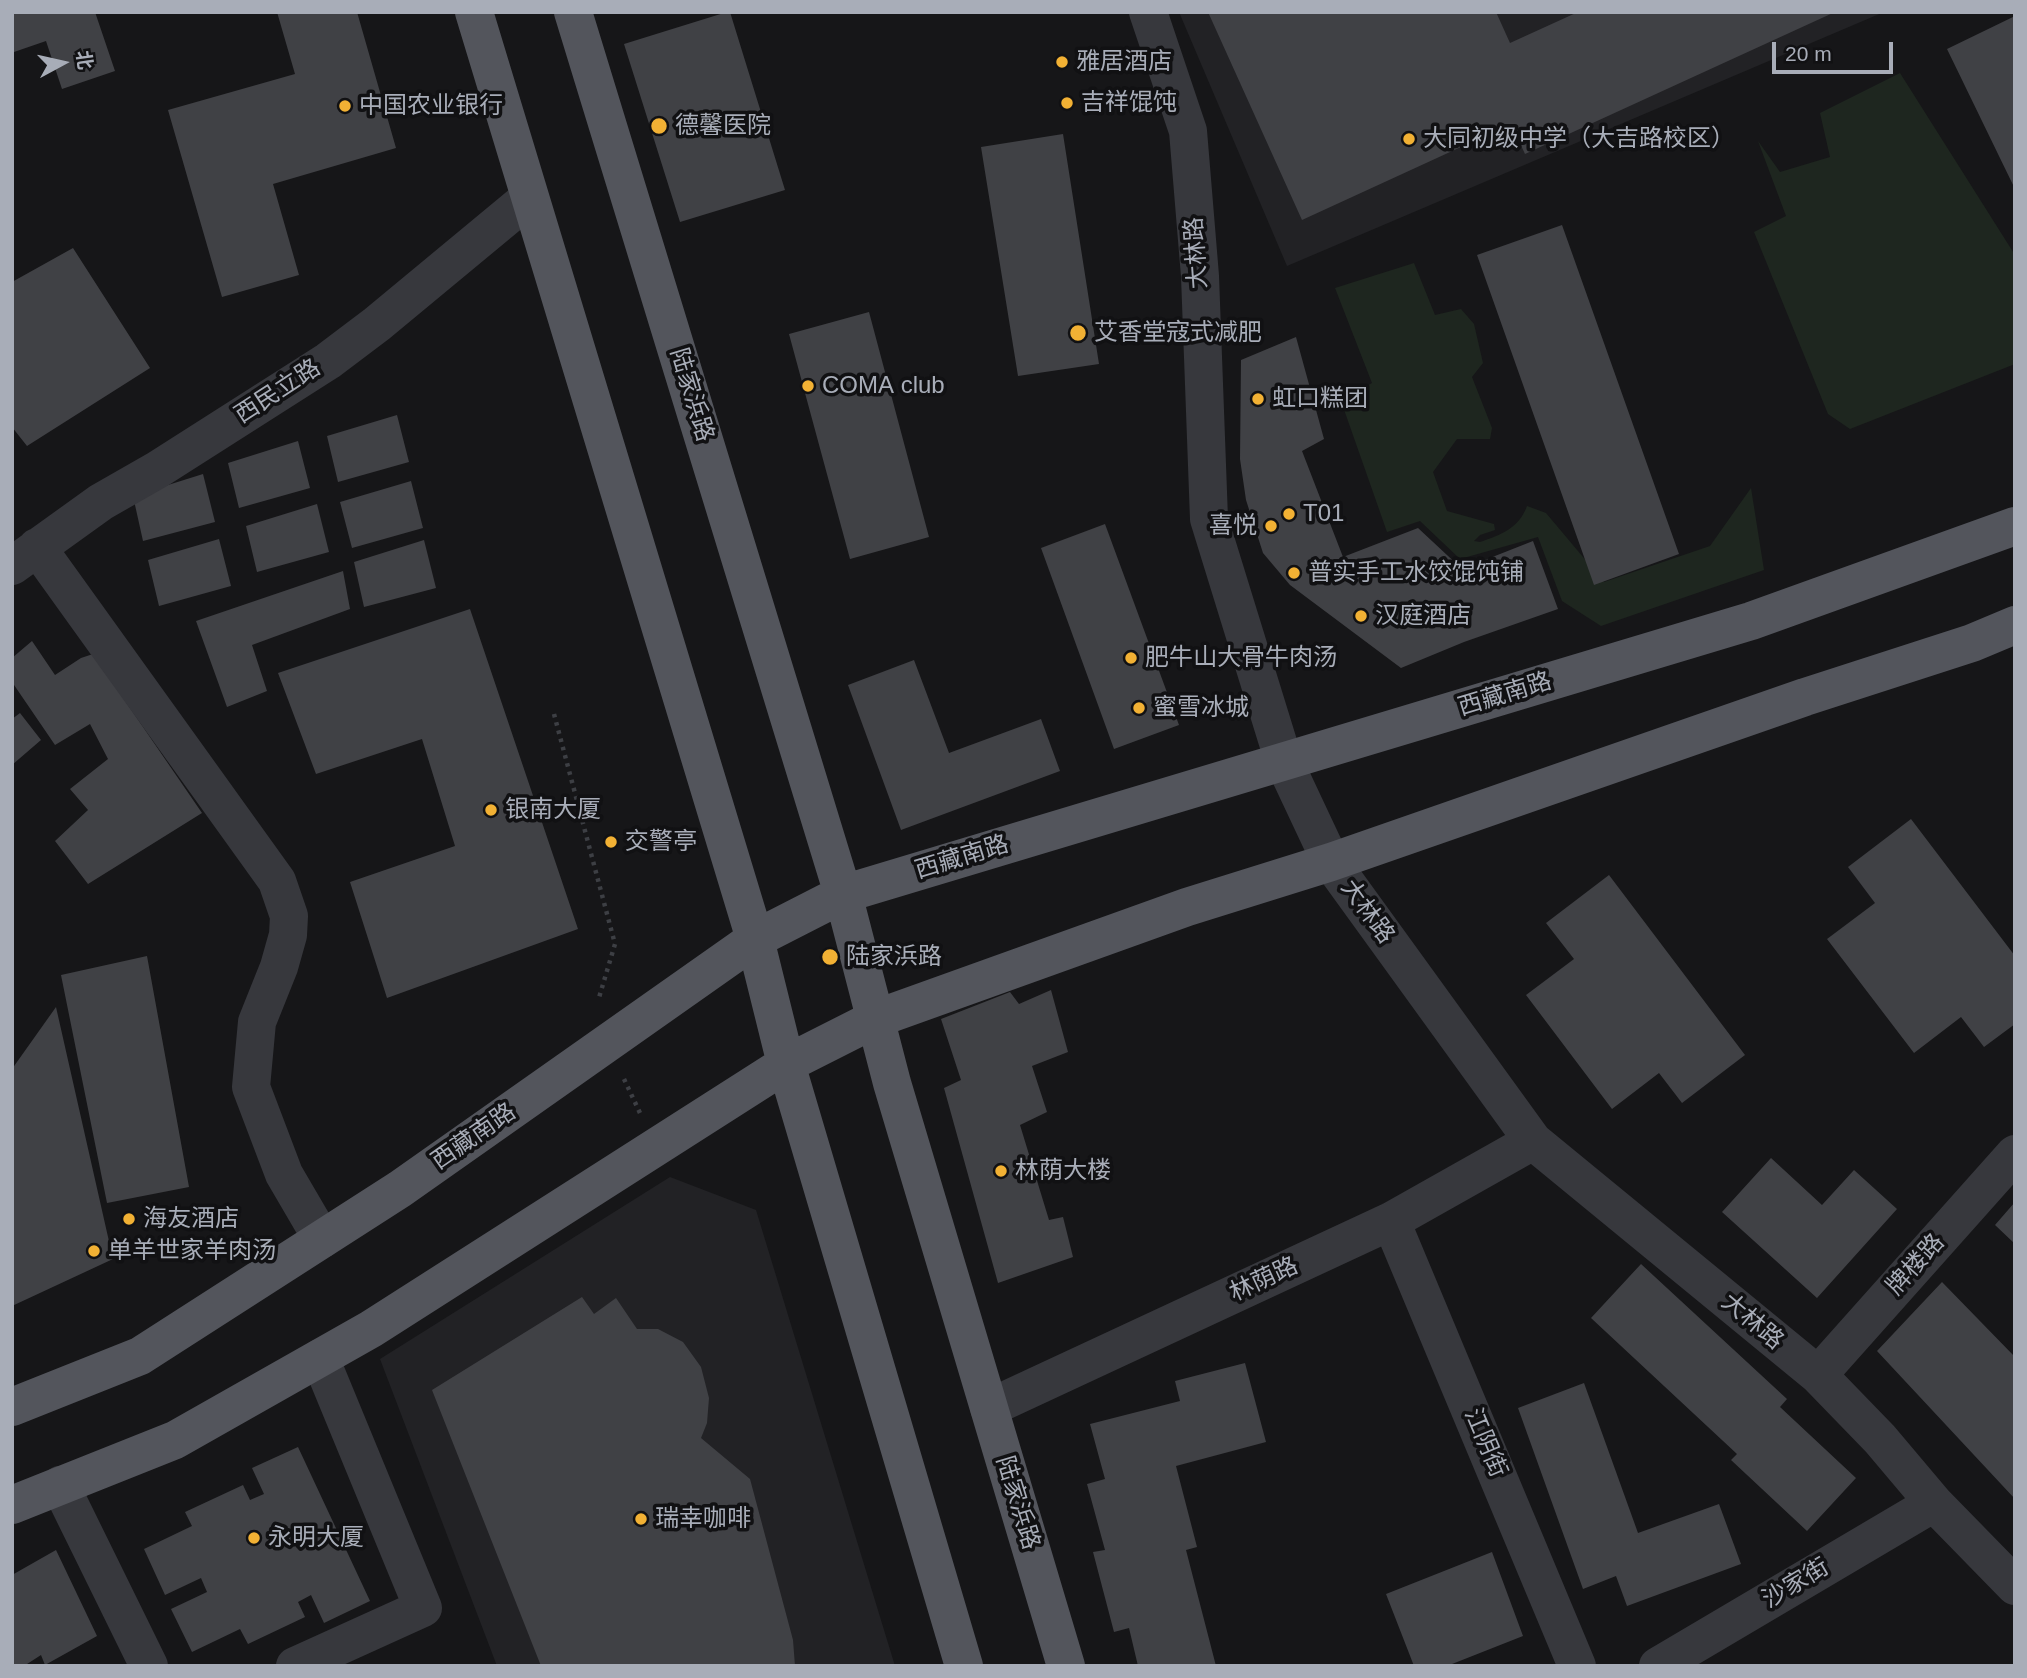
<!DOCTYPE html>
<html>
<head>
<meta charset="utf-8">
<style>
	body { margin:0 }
	#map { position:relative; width:2027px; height:1678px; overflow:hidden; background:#161618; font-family:Helvetica,"Noto Sans SC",sans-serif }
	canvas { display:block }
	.frame { position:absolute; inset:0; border:14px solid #a8adb8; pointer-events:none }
	.north { position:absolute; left:28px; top:28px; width:70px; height:70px; -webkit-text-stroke:5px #111113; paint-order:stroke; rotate:82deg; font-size:19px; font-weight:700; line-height:28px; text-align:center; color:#a8adb8 }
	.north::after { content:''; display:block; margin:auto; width:24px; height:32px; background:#a8adb8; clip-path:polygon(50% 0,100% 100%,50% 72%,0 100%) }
	.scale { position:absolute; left:1772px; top:42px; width:121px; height:32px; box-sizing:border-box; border:4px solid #a8adb8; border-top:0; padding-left:9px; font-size:21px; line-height:24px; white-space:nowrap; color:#a8adb8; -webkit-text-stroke:5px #111113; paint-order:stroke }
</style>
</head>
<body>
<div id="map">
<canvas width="2027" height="1678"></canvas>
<div class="frame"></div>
<div class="north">北</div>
<div class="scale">20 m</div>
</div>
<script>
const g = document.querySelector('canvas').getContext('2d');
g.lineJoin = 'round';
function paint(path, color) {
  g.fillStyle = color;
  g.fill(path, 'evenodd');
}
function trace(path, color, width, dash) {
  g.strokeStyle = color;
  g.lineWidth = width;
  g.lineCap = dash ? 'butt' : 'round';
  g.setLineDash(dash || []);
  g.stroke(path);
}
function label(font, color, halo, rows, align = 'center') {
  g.font = font + ' Helvetica,"Noto Sans SC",sans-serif';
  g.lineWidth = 7;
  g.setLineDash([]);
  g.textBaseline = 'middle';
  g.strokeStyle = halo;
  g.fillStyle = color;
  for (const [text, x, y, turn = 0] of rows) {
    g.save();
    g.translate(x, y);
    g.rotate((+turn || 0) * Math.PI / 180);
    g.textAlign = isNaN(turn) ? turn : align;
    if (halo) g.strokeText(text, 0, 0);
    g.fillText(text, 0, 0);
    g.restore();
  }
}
paint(new Path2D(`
	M1179,12h705l-597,254z
	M670,1177l86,33 139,456h-398l-117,-307z`), '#222225');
paint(new Path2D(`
	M1900,73l115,182v109l-165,65 -22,-15 -74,-182 32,-16 -28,-75 22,31 50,-15 -10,-44z
	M1414,263l21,52 26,-6 13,15 9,39 -11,14 20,51 -2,11h-33l-24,33 14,39 47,13 1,6 -15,5 -6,6 6,1c21,-7 39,-14 47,-36l19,7 58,69 106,-36 41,-58 13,82 -163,56 -39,-25 -24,-64 -78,22 -40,-38 -33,11 -46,-131 31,-18 -37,-95z`), '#1e261f');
paint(new Path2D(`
	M12,12h83l20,59 -53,18 -16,-48 -32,11z
	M277,12h80l39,136 -123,36 26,91 -77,22 -54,-187 127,-36z
	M727,12h3l55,178 -105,32 -56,-178z
	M1208,12h288l14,31 68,-31h257l-310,142 -14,-30 -209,96z
	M2015,16v173l-68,-140z
	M1063,134l36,230 -81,12 -37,-229z
	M1562,225l117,329 -85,31 -117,-330z
	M73,248l77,120 -123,78 -15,-19v-145z
	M869,312l60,225 -79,22 -61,-225z
	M1296,337l28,102 -22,12 41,106 75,-29 44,41 71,-28 25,68 -94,33 -63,26 -111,-83 -27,-32 -17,-53 -6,-41 1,-99z
	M397,415l12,47 -71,20 -11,-46z
	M298,441l12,47 -71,20 -11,-45z
	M203,474l12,48 -72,19 -10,-45z
	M411,481l12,47 -71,20 -12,-46z
	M317,504l12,48 -72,20 -11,-46z
	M1105,524l74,201 -65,24 -73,-201z
	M219,539l12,47 -72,20 -11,-46z
	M424,540l12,48 -72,19 -10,-45z
	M343,571l7,38 -98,36 15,46 -40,16 -31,-86z
	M470,609l108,320 -191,69 -37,-116 105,-36 -33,-107 -106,35 -38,-101z
	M32,641l23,34 26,-17 12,-4 109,159 -114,71 -33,-43 33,-31 -18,-21 38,-30 -18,-35 -35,21 -43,-63v-24z
	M914,660l35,93 92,-34 19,52 -159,59 -53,-145z
	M20,713l21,27 -29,25v-46z
	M1911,819l104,137v68l-31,23 -23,-30 -47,36 -87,-114 48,-36 -27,-36z
	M1609,875l136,180 -63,48 -23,-30 -47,36 -86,-114 48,-36 -28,-36z
	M147,956l42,231 -82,16 -46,-228z
	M1051,990l17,62 -36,14 15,46 -27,13 29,95 14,-3 10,40 -75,26 -54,-195 17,-8 -20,-61 69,-27 9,12z
	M56,1007l57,252 -101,47v-237z
	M1771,1158l51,47 32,-35 43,39 -80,89 -95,-86z
	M2015,1202v42l-20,-19z
	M1641,1264l146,135 -7,8 76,71 -49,53 -76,-71 6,-6 -146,-136z
	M1942,1282l73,75v142l-138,-148z
	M582,1297l12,17 22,-16 21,31h21l25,13 18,25 8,31 -2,25 -6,15 49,41 43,161 2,26h-254l-109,-276z
	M1245,1363l21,79 -90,24 21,81 -11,3 30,116h-78l-9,-38 -15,4 -21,-80 12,-2 -18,-66 18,-5 -15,-55 90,-23 -5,-20z
	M1584,1383l54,150 81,-29 22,60 -114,42 -11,-30 -33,13 -65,-181z
	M298,1447l72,154 -46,22 -13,-28 -13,7 7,15 -57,27 -8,-15 -48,23 -21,-43 36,-17 -6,-14 -36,17 -21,-46 48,-23 -7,-14 58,-27 7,15 14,-6 -12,-26z
	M56,1550l41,86 -52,29 -4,-10 -17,11h-12v-91z
	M1492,1552l31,84 -76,30h-33l-28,-72z`), '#404145');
trace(new Path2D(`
	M554,714l61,230 -17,57
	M624,1079l16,34`), '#3d3f44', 4.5, [3.5, 5]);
trace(new Path2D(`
	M1148,12l40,119 12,145 9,243 75,243 47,100 202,279 285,234 62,64 54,64 81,83
	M37,547l240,334 12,35 -1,19 -9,32 -22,55 -6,65 33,87 38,65
	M12,566l89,-64 56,-32 171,-109 49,-37 152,-126
	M1391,1221l186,445
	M1818,1375l197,-221
	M989,1408l402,-187 142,-80
	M60,1485l89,181
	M295,1666l128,-58 -103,-250
	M1658,1666l276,-163`), '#37383d', 38);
trace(new Path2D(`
	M474,12l281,927 31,125 178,602
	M573,12l270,882 49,189 174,583
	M12,1407l128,-51 260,-167 355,-250 88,-45 908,-273 264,-95
	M12,1505l163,-65 196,-111 415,-265 89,-45 312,-112 144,-45 474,-165 167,-54 43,-18`), '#53555c', 38);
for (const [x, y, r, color] of [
	[1062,62,7,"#f2b134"],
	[1067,103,7,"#f2b134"],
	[345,106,7,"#f2b134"],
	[659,126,9,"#f2b134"],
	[1409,139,7,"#f2b134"],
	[1078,333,9,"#f2b134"],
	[808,386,7,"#f2b134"],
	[1258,399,7,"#f2b134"],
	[1289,514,7,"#f2b134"],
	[1271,526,7,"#f2b134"],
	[1294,573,7,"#f2b134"],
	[1361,616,7,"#f2b134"],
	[1131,658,7,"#f2b134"],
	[1139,708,7,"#f2b134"],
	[491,810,7,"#f2b134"],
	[611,842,7,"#f2b134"],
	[830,957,9,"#f2b134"],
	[1001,1171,7,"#f2b134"],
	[129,1219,7,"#f2b134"],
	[94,1251,7,"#f2b134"],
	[641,1519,7,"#f2b134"],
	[254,1538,7,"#f2b134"]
]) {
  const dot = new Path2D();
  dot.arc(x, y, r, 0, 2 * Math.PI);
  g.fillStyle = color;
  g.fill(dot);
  trace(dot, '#111113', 2.5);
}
label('24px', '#a8adb8', '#111113', [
	["雅居酒店",1076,62],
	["吉祥馄饨",1081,103],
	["中国农业银行",359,106],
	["德馨医院",675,126],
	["大同初级中学（大吉路校区）",1423,139],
	["艾香堂寇式减肥",1094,333],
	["COMA club",822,386],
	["虹口糕团",1272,399],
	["T01",1303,514],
	["喜悦",1257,526,"right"],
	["普实手工水饺馄饨铺",1308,573],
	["汉庭酒店",1375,616],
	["肥牛山大骨牛肉汤",1145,658],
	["蜜雪冰城",1153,708],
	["银南大厦",505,810],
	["交警亭",625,842],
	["陆家浜路",846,957],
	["林荫大楼",1015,1171],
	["海友酒店",143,1219],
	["单羊世家羊肉汤",108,1251],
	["瑞幸咖啡",655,1519],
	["永明大厦",268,1538]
], 'left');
label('24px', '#a8adb8', '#111113', [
	["大林路",1197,253,-94],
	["西民立路",278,392,-33],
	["陆家浜路",691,395,73],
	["西藏南路",1505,695,-17],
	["西藏南路",962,858,-17],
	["大林路",1367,912,54],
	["西藏南路",474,1137,-35],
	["牌楼路",1916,1265,-48],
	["林荫路",1264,1280,-25],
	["大林路",1752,1322,40],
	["江阴街",1485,1443,67],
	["陆家浜路",1017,1503,73],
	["沙家街",1796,1584,-31]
]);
</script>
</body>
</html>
